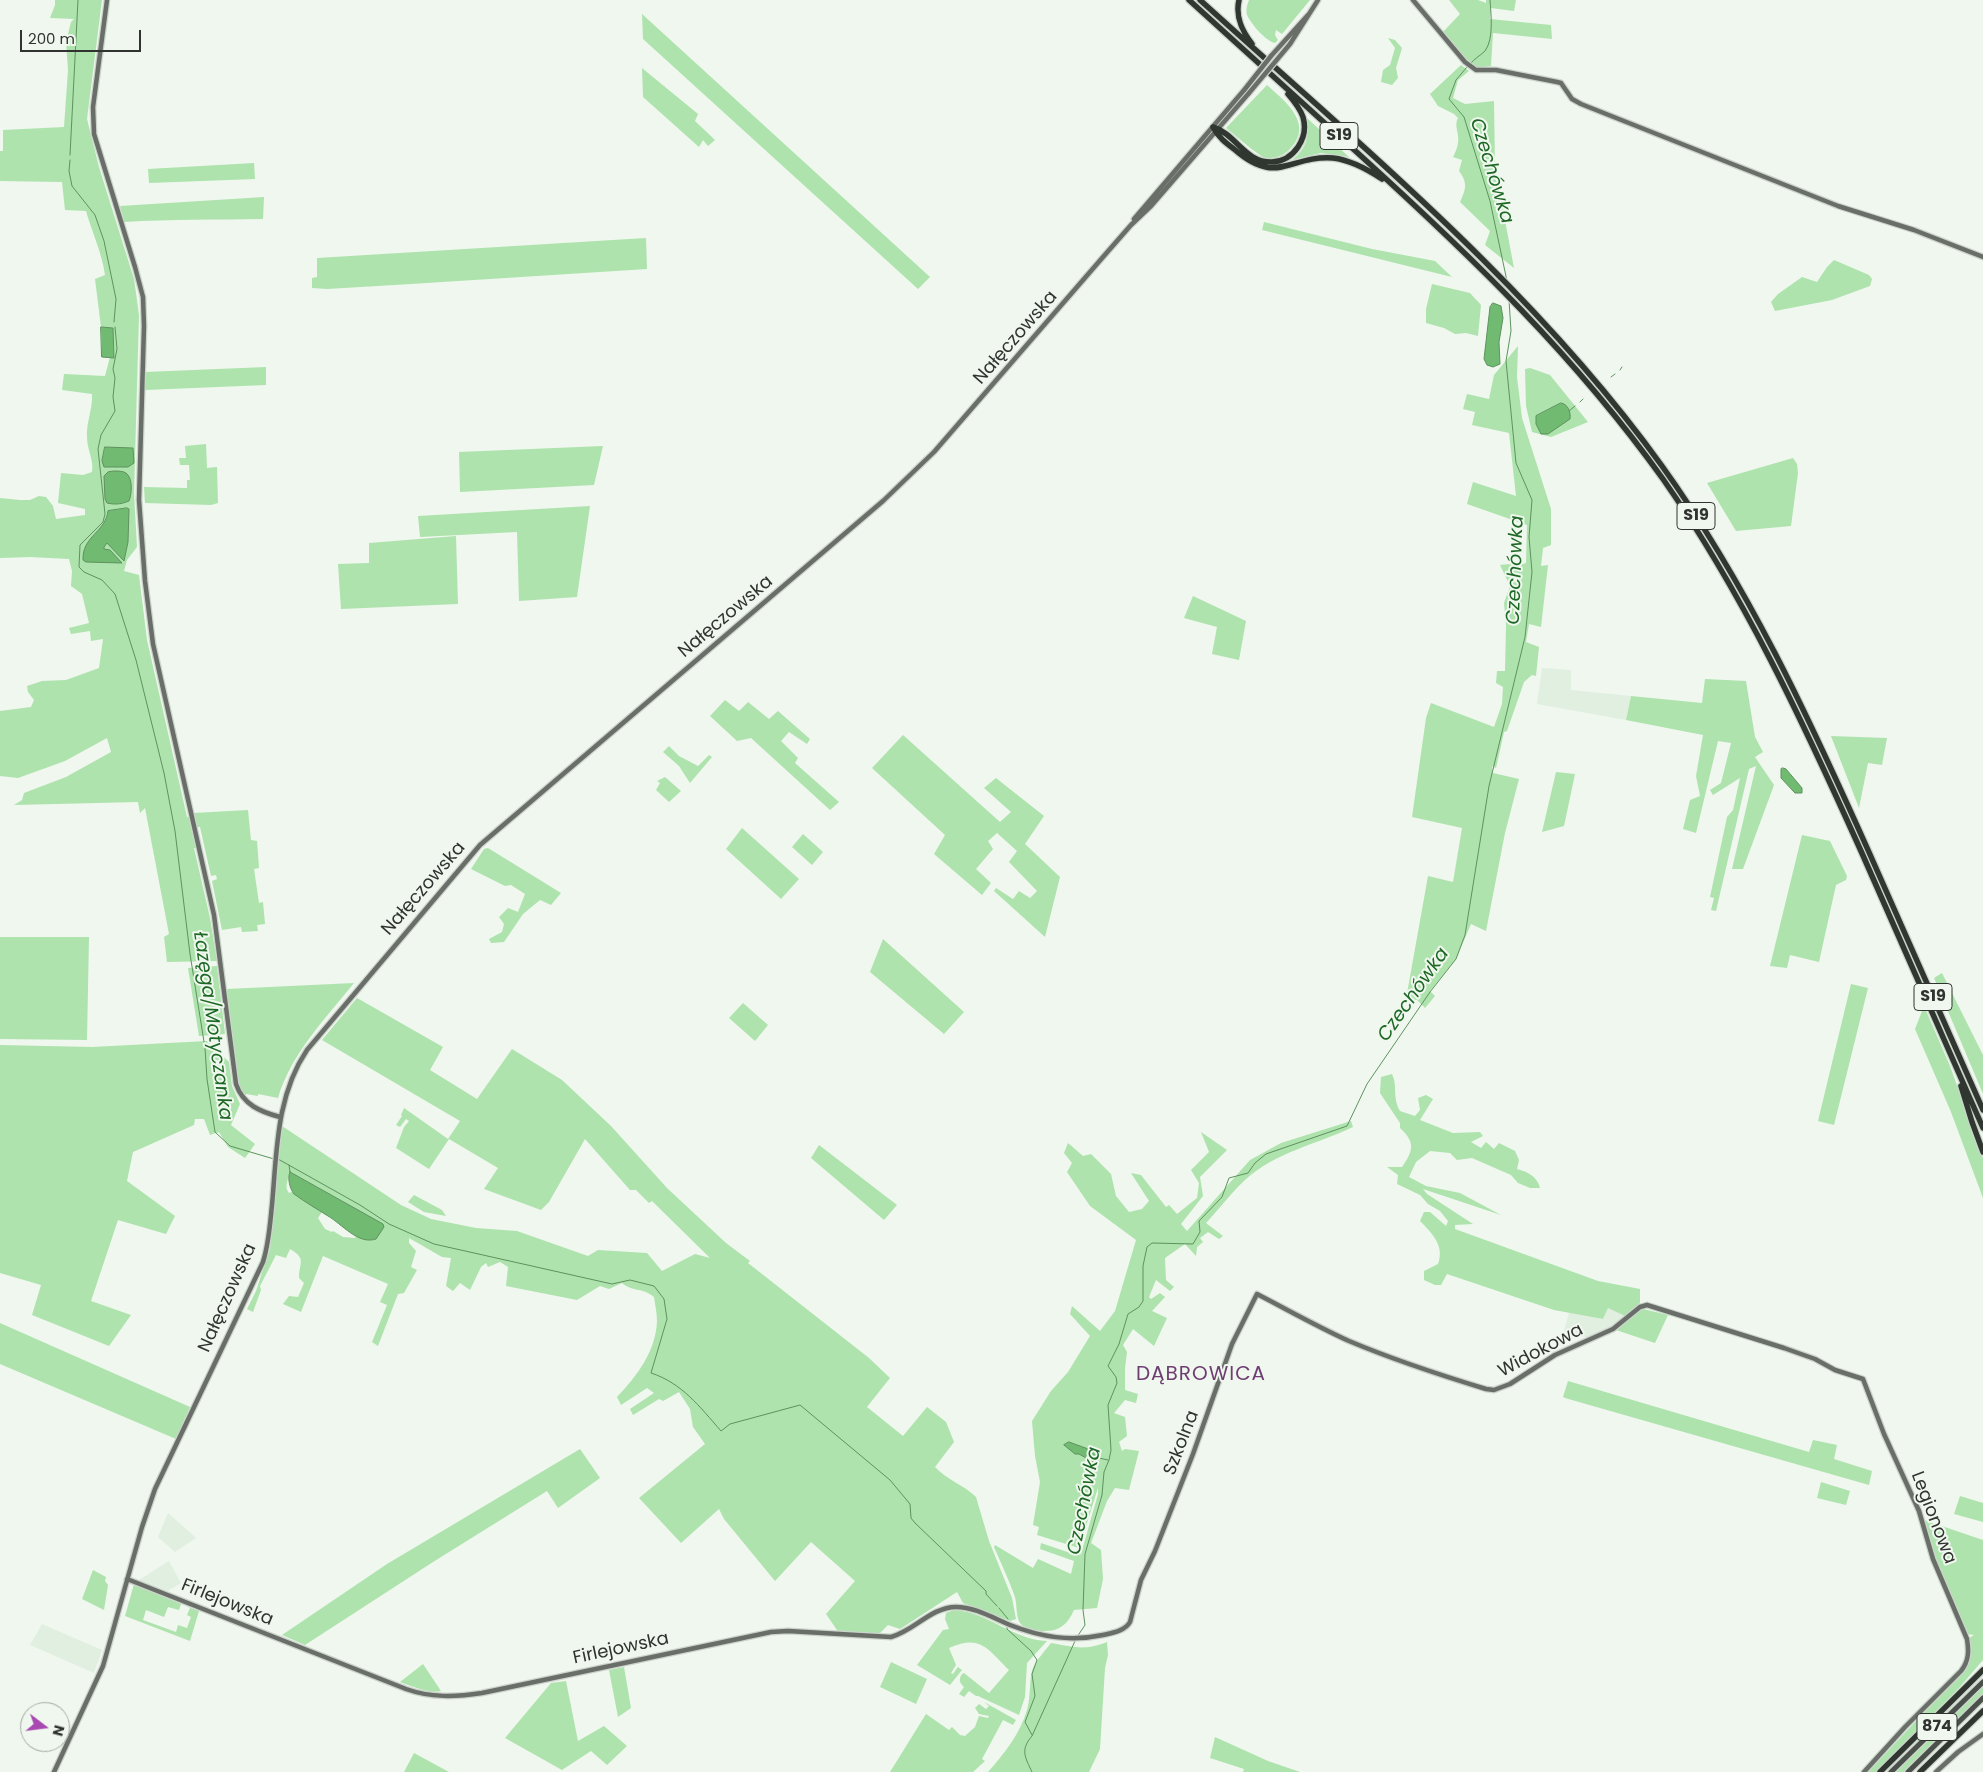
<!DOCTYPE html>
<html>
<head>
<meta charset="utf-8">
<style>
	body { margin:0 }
	#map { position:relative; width:1983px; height:1772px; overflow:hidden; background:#eff7ee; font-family:Poppins,sans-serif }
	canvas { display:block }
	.north { position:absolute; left:20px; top:1702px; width:50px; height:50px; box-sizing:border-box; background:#eff7ee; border:1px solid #a3a9a2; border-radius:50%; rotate:105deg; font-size:14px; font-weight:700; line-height:20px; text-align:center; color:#303330 }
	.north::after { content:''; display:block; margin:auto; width:18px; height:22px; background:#a848b1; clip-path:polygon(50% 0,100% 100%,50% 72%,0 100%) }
	.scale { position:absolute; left:20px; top:30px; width:121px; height:22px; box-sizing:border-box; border:2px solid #303330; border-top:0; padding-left:6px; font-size:15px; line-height:18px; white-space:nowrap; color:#303330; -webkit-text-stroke:4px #eff7ee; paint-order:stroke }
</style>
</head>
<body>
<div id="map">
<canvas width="1983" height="1772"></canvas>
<div class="north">N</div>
<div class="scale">200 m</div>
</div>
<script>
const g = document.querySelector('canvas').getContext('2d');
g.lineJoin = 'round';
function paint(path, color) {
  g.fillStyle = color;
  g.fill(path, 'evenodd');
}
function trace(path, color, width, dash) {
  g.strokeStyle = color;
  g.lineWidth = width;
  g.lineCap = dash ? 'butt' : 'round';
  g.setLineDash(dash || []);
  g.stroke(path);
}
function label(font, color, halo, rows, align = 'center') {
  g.font = font + ' Poppins,sans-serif';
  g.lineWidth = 4;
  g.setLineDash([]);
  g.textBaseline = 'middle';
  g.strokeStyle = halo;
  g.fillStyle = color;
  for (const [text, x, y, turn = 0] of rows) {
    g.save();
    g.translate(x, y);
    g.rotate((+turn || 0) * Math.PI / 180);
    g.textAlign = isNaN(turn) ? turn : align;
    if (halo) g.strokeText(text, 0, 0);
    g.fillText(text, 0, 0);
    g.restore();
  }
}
paint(new Path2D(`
	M1542,668l29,2v20l60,6 -5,24 -89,-16z
	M1608,1308l17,8 -6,7 -30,15 -25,-7 5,-19 34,7z
	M168,1513l28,25 -21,14 -17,-15z
	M169,1561l12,22 -13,8 -29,-11z
	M42,1624l60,26 -8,23 -64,-28z`), '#e1efe0');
paint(new Path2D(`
	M55,0h47l-15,119 12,48 35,112 5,36 -5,178 3,54 -10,13 -3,11 15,4 8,65 40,177h3l6,31h-2l16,70 7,43 -50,1 -3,-25 5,-3 -24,-126 -5,5 -2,-11 -124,3 8,-5 2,-7 42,-16 45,-25 -4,-14 -42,23 -47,17 -18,-2v-65l31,-4 3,-7 -6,-8 -1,-6 15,-5 24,-1 33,-12 4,-29 -12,2 -1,-10 -19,3 -2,-6 20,-5 -7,-29 -11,-8 1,-15 -3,-12 -39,-2 -30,1v-60l20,2h10l9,-4 7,1 7,9 3,13 29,-4v-6l-27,-6 3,-30 22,2 9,-3c2,-12 -5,-22 -5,-35 -1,-15 6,-28 5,-43l-30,-4 2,-16 41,2 5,-19 4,1 -1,-30 -12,-1 -6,-48 10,-4c-3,-22 -13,-43 -19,-64l-21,-1 -3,-28 -62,-1v-30h3v-21l61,-3 4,-57 -2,-28 5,-20 3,-3 -24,-1 5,-13z
	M1249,0h61l-28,34 -6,-4 -1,5 3,5 -3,3c-9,-2 -22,-17 -27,-26 -3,-5 -1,-12 1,-17z
	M1449,0h29l8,3v-3h30l-2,11 -23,-3 -1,11 61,6 1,14 -59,-6 -2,33 -14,2 -16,-14 -18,-22 17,-18z
	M642,14l288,263 -12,12 -275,-250z
	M1388,38l7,2 7,8 -6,20 2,10 -6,7 -11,-3 2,-12 7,-5 5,-17z
	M1461,65l8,6 -11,9 -5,18 12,6 29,-3 1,67 19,100 -29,-23 5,-14 -30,-29c6,-13 8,-19 -1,-31l3,-11 -9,-3c12,-21 -1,-28 5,-39l-4,-4 -16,-8 -8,-12z
	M642,68l56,46 -3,7 20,19 -7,6 -5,-6 -4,7 -56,-50z
	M1267,85c19,17 49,40 21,66 -6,5 -14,8 -22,7 -8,-2 -32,-24 -40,-30z
	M1307,118l42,39 -28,-4 -29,7c15,-12 17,-23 15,-42z
	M254,163l1,16 -106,4 -1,-14z
	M264,197l-1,22c-46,1 -93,0 -139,3l-4,-16z
	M1264,222l108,27 63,12 17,16 -190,-47z
	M646,238l1,31 -236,15 -84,5 -15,-1v-10l5,-1v-19z
	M1834,260l35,15 3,4 -2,7 -38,14 -57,11 -4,-9 7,-8 24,-17 15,5 10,-15z
	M1432,284l38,9 11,12 -3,31 -12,-3 -11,1 -11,-6 -18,-5v-14z
	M1518,346l-1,31 5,41 29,91v36l-8,3 -2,18 7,-1 -7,62 -12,-3 -3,18 13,5 -3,29 -4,-1 -8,7 -17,49 -3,1 -8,36 -4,-2 1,7 26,6 -14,54 -19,98 -15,-7 -15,35 -26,32 5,5 -10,12 -8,-8 -11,-1 22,-123 25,6 9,-54 -50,-11 14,-99 5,-15 63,24 8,-23 1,-17 -7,-4 1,-12h8l1,-46 -2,-22 6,-17 -10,-21c9,-2 18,1 26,-2l1,-38 -60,-21 6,-22 43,14 -7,-63 -37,-8 3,-13 -12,-3 4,-15 22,5 5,-24z
	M266,367v18l-121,5v-18z
	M1530,368l20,7 38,47 -37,15 -19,-5 -6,-26 -1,-37z
	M206,444l1,24 10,-1 1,36 -7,2 -66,-2 -1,-16 43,1v-8h3l-1,-15h-9l-1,-7h7l-1,-12z
	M603,446l-9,39 -134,7 -1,-40z
	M1793,458l4,6 1,9 -7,53 -55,5 -29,-48z
	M590,506l-13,91 -58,4 -2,-69 -97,5 -2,-21z
	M456,536l2,68 -117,5 -3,-45 31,-1v-20z
	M1193,596l53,25 -7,39 -27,-6 5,-27 -33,-9z
	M1705,679l41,2 9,56 8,15 -8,5 19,28 -31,84h-11l24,-103 -7,3 -33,142 -5,-1 3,-12 -4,-1 17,-80 6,-7 7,-32 -27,17 -3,-5 11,-7 10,-40 -13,-2 -22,92 -13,-4 7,-29 10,-4 -4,-20 7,-41 -77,-15 5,-24 71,7z
	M725,700l14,11 9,-9 21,17 9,-8 32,28 -3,5 -18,-12 -8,9 17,17 -3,5 44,39 -9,8 -79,-72 -14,3 -27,-25z
	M903,735l97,87 11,-10 -27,-24 12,-10 48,38 -19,28 35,33 -15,60 -51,-46 2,-3 17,11 6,-8 11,7 7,-7 -28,-29 8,-11 -20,-18 -9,8 5,8 -17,20 15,14 -9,12 -48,-41 11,-19 -73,-67z
	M1831,736l56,2 -5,27 -14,-2 -9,45z
	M669,746l10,10 19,10 11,-11 3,2 -22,26 -11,-17 -16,-14z
	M1556,772l19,2 -11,52 -22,6z
	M665,777l16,14 -12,11 -13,-12 4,-7 -3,-2z
	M248,810l3,30 6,1 2,27 -5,1 5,34 4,-1 2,22 -8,1 1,6 -16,1 -1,-5 -19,3 -10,-49 5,-2 -1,-4 -5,1 -11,-49h-3l-3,-14z
	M742,828l57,51 -18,20 -55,-50z
	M803,834l20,18 -11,13 -20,-18z
	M1802,835l28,6 17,35 -1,4 -10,5 -17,77 -29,-7 -3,13 -17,-2z
	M488,848l73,45 -10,12 -11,-5 -17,14 -19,28 -13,1 -2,-4 13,-7 2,-8 -5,-7 9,-9 10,4 7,-18 -14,-9 -6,1 -34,-17 13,-20z
	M0,937h89l-2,103 -87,-1z
	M883,939l81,73 -20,22 -74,-62z
	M217,966l8,68 -26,2 -11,-68z
	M1942,973l41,82v39l-49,-116z
	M354,983c-29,36 -63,71 -76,115l-20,-4v2l-12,-2 -1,2c-14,-18 -15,-82 -18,-107z
	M1851,984l17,4 -34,137 -16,-4z
	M357,998l86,49 -13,23 47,29 35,-50 50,31 49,46 56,62 59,55 24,18 -2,2 121,95 21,20 -23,29 36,29 24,-29 19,15 8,20 -19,25c12,13 29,18 41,30l13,44 23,57 4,21 -6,2 -47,-18 -6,-11 -57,37 -12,-4 -9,9 -40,-1 -13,-19 29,-33 -44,-39 -36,39 -51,-62 -5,-10 -38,34 -42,-45 66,-54 -12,-17 -3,-18 -11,-17 -16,9 -4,-2 -26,16 -3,-6 24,-16 -7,-5 -26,17 -4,-8c20,-21 39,-46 40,-76 0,-8 -2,-16 -3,-24 -12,-10 -22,-5 -32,-14l-13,6 -9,-3 -23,14 -71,-14 2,-19 -8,-5 -12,5 -2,-4 -5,4 -11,23 -10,-7 -7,8 -7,-5 5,-28 -9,-1 -33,-19v5l7,8 -5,16 6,3 -13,23 -6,1 -20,52 -6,-4 15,-37 -7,-3 8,-18 -65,-28 -22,56 -18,-8 6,-8 9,1 6,-14 -5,-5c0,-16 8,-19 -9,-29l-4,9 -10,-3 -16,31 1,4 -8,22 -6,-3 9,-18 14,-42 12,-123 119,79 30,14 45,9 41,3 71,25 10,-6 49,3 15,18 33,-17 15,4 -58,-57 -3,2 -13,-13h-6l-45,-51 -36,63 -8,8 -57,-21 14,-21 -49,-29 -20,30 -33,-21 8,-21 5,-6 -3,-2 -6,8 -4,-2 6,-9 -1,-1 3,-7 44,31 12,-18 -138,-81zM290,1172l94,53 -10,15 -17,-5 -2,3 -12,-1 -10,-6 -1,1 -7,-3 -7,-11 4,-6 -30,-20 -3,1c-5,-6 -1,-14 1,-21z
	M743,1003l25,22 -13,16 -26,-23z
	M1924,1006l26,60 33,92v40l-32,-86 -36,-83z
	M207,1041l22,21 3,24 8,18 -9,21 24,19 -10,14 -17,-11 -9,-15 -9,3 -6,-16h-9l-1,6 -61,27 -6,29 48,35 -9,18 -48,-14 -27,81 40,14 -22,31 -77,-31 9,-30 -41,-12v-228l92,2z
	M1392,1074c6,13 0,23 8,37l15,5 5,-6 -2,-12 8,-3 7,4 -13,21 33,13 27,-1 3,4 -12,6 10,6 5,-6 8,7 5,-6 16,8 4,9 -2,9c11,3 20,7 23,19h-10l-12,-5 -7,-8 -39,-17 -15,2 -7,-7 -20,-2 -14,11 -7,15 17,9 34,7 41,22 -78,-26 4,5 46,30 -18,1v4l143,52 42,8v14l-15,13 -17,-8 -5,11 -49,-9 -107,-36 -6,11h-6l-11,-5v-9l14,-7c7,-18 -6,-31 -18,-43l4,-9h6l16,14 2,-5 -8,-10 -12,-7 -8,-9 -23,-11 1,-9 -11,-8h15c12,-17 13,-25 -2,-39v-5l-20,-30 1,-16z
	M1351,1121l2,6c-35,17 -78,25 -108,53 -14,13 -26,29 -39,43l17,13 -4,3 -11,-7 -8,6 3,4 -6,5 -1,9 -11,-12 -20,14 1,22 8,7 -4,4 -14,-11 -7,17 2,2 9,-6 5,4 -13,14 15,7 -13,28 -21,-17 -10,16 4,7 -2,16v22l13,4 -2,9 -11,-3 -11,13 11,4 2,19 -8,6 3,9 3,-2 14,2 -10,39 -14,-2 -8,13 -16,42 10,7 2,29 -6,29 -23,2c-9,21 -23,24 -44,19 -4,-2 -7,-2 -10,-6 -4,-6 -3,-18 -5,-26 -6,-17 -14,-34 -21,-50l1,-2 38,23 5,-9 33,15 3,-13 -34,-12 1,-6 35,12 5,-1 17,-60v-6l-19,60 -42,-13 2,-8 -6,-2 7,-43 -5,-26 -3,-35 19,-30 17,-19 22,-36 -20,-22 2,-8 28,25 15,-20 21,-71 -46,-34 -23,-34 5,-9 -8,-10 4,-10 15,13 8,-2 20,20 5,22 13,16 13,-3 7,-8 -18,-28 10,2 25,32 3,-2 8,9 20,-16 2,-15 -8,-13 18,-18 -8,-20 26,18 -27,27 3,19 -22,28 6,7 63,-71 31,-17z
	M819,1145l78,60 -13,15 -73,-62z
	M414,1195l28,15 4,6 -22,-4 -16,-10z
	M1643,1309l25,6 -13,28 -39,-13 23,-20z
	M0,1323l190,84 -14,32 -176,-75z
	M1568,1381l241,71 4,-12 24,5 -3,14 38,12 -3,14 -304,-87 -2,-1z
	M580,1449l20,29 -42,30 -11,-17 -114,71 -128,83 -23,-10 105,-71z
	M1821,1482l29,9 -4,14 -29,-7z
	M1960,1496l23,7v19l-29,-8z
	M1924,1520l59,20v120l-24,28 -82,84h-9l96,-102 5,-32 5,-3 -7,-1 -27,-62z
	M93,1570l13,7 -1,4 3,4 -4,25 -22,-11z
	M134,1584l47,20 -2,6 -11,-3 -4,10 -18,-7 -3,10 33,12 2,-7 9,3 4,-11 -4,-2 3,-7 -5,-2 14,5 -9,30 -65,-25z
	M954,1610c34,2 59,30 93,31l-20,22 -2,34 -6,18 -41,-19h-2l-7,-5 -5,6 -5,-3 5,-7c-4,-4 -6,-7 -2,-13l2,-1 25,20 20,-23c-22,-22 -29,-36 -60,-22l7,17 -5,8 2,1 5,-7 4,3 -12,15 -33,-20 26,-35 6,-1 -4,-10 1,-6z
	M1107,1642l1,13 -3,13 -5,81 -11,23h-101c16,-18 32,-38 39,-62 4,-12 2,-33 6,-42 4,-9 12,-17 18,-25 24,4 33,8 56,-1z
	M891,1662l36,17 -11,25 -36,-17z
	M423,1664l18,27c-13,3 -29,-5 -41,-9z
	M624,1667l7,41 -13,9 -9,-47z
	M566,1681l12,60 26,-15 23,20 -20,19 -16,-14 -29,19 -57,-32 46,-55z
	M1983,1685v10l-78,77h-10z
	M984,1702l32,18 -3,5 -10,-5 -21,39 3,2 -12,11h-83l36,-58 23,16 3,-3 8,8 5,1 10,-9 4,-11 9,2 1,-2 -10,-2 -4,-6 4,-4 7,5 3,-3z
	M1215,1737l53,24 32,11h-57l1,-3 -34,-11z
	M414,1753l35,19h-45z`), '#aee3ad');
const water = new Path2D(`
	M1493,303l8,3 2,12 -4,24 1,22 -7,3 -6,-2 -3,-6 6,-52z
	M101,327l12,1 1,30 -12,-1z
	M1561,403c7,1 10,9 9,16l-22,15h-7l-5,-10v-8z
	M105,447l28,1 1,15 -6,4h-24l-2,-6z
	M114,471c4,0 9,0 12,2 7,5 6,21 3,28 -7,3 -14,4 -22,2l-2,-4 -1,-23 4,-4z
	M127,508l2,1 -1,33 -4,19 -17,-18 -3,4v2l6,1 12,13 -36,-1 -3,-2c-1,-24 23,-28 25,-49z
	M1783,768l3,1 16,19v5h-7l-14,-15v-9z
	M290,1172l93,52 1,3 -8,12c-18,6 -34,-15 -48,-23 -11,-7 -23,-14 -34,-22 -4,-5 -7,-16 -4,-22z
	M1069,1442l22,8 9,6 -2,6 -3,1 -16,-9h-4l-11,-9z`);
paint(water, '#71ba72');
trace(water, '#5e925e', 1);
trace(new Path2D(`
	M1470,64c4,-5 11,-9 15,-13 9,-12 6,-37 5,-51
	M1467,67l-11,13 -7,19 15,18 26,84 17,80
	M70,155l8,-155
	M70,160l-1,11 3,15 23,29 9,26 12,58 -2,23
	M115,327l2,22 -4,20 2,9 -2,19 2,14 -14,24 -3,14 7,65 -2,8 -23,23 -1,22 5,5 18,8 13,14 21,66 28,113 11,58 15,123 15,94 2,31 8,53 15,14 44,13
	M1620,370l2,-3
	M1611,377l4,-3
	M1580,402l3,-3
	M1569,411l6,-5
	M278,1159l82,46 29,19 45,20 178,40 18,-4 24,6 10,13 3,20 -16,54c31,10 49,34 70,58l9,-7 70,-19 90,75 20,24 1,14 4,5 71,68v3l11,12
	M289,1165l1,7
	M1099,1458l9,2
	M999,1608l9,11
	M1007,1627v2l24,22 6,9 -5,14 3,22 -10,26 7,13
	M1077,1637l8,-12 -2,-15 2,-56 17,-59 2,-23 5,-12 2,-10 -3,-45 9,-22 -1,-6 -8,-11 11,-22 9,-30 11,-7 4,-6v-35l4,-19 5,-4 41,1 7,-12 -1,-11 23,-24 7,-19 19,-5 7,-10 11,-9 81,-28 20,-42 63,-92 26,-33 9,-24 24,-149 36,-149 7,-65 -3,-35 3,-37 -16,-37 -10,-102 5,-30 -2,-31
	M1032,1772c-7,-15 -12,-22 0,-36l43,-95`), '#5e925e', 1);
const secondary = new Path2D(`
	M107,0l-14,107 1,27 41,133 8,30 1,29 -5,174 6,81 8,63 61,271 22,169c7,21 25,28 44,33
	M1413,0l52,62 11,8h20l61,12 4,1 11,16 9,5 257,102 76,24 69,27
	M1290,44l28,-44
	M1271,56l37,-41
	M1134,219l111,-130
	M127,1579l279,110c25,9 50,8 76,4l289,-61 17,-1 103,6c23,-6 40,-30 65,-30 19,0 37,11 54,18 31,12 60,17 93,10 9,-2 22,-4 27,-13l11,-42 14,-29 38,-97 39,-110 25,-50c31,16 61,33 92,47 45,19 91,34 137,48l8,1 16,-6 45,-29 58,-26 27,-22 7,-2 137,43 31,11 20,11 28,9 21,55 35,77 14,48 34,80c2,12 2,22 -6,32l-56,56 -41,45
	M54,1772l49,-106 39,-139 13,-38 108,-227c6,-19 7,-38 9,-57 5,-54 4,-109 35,-155l173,-205 403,-344 51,-49 169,-195 28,-32 20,-19 98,-113
	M1936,1772l22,-20 25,-18`);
const primary = new Path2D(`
	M1891,1772l92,-90
	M1908,1772l75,-74`);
const highway = new Path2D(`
	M1189,0c58,52 115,104 172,156 111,101 214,200 302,323 81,116 140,243 198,372 40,92 81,184 122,277
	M1200,0c162,147 334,288 462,466 86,120 146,250 206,384 38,87 77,173 115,260
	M1239,0c-4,17 3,31 13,44
	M1213,127c5,10 13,16 21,22 43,38 55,6 99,9 18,2 34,11 49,21
	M1213,127c23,7 32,36 59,35 22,-1 37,-24 31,-45 -3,-9 -9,-16 -15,-23
	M1961,1086l11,36 11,30
	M1880,1772l103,-102
	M1920,1772l63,-61`);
trace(secondary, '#cdd4cc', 7);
trace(primary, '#cdd4cc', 8);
trace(highway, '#cdd4cc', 8);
trace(secondary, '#696e69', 4.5);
trace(primary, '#4a504a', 5);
trace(highway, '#303730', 5.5);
const secondaryBridge = new Path2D(`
	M1245,89l26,-33
	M1249,93l41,-49`);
trace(secondaryBridge, '#cdd4cc', 7, []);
trace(secondaryBridge, '#696e69', 4.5);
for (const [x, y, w] of [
	[1339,136,38],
	[1696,516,38],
	[1933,997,38],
	[1937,1727,40]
]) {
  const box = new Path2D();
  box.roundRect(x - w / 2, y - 13.5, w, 27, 4);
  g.fillStyle = '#eff7ee';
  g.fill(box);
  trace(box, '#303330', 1);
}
label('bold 16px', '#303330', null, [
	["S19",1339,136],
	["S19",1696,516],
	["S19",1933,997],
	["874",1937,1727]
]);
label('18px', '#303330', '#eff7ee', [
	["Nałęczowska",1016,338,-49],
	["Nałęczowska",726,617,-40],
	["Nałęczowska",424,889,-49],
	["Nałęczowska",228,1298,-66],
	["Widokowa",1541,1351,-28],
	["Szkolna",1182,1443,-69],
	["Legionowa",1933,1518,69],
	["Firlejowska",227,1603,22],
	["Firlejowska",621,1649,-12]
]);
label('italic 19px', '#1d6824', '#eff7ee', [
	["Czechówka",1491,171,73],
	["Czechówka",1516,570,-88],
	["Czechówka",1414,995,-55],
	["Łazęga/Motyczanka",212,1026,82],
	["Czechówka",1085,1501,-79]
]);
g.letterSpacing = '1px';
label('20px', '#6e3e72', '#eff7ee', [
	["DĄBROWICA",1201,1375]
]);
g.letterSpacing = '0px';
</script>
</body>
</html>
